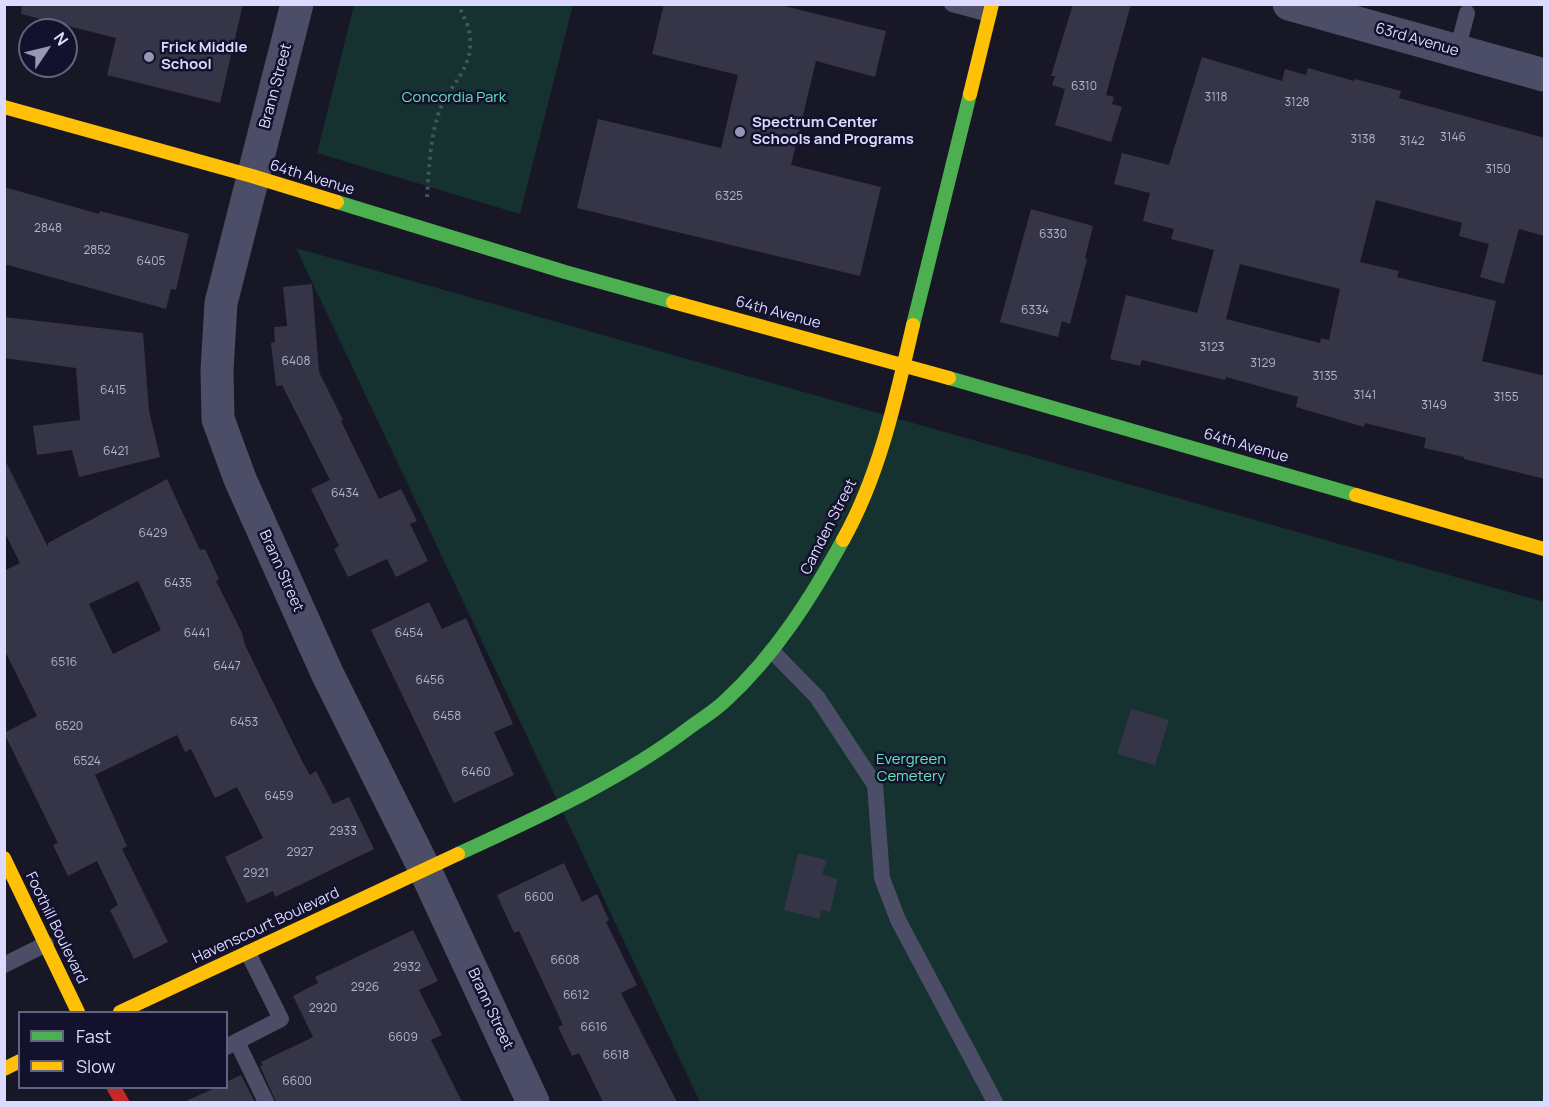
<!DOCTYPE html>
<html>
<head>
<meta charset="utf-8">
<style>
	body { margin:0 }
	#map { position:relative; width:1549px; height:1107px; overflow:hidden; background:#181726; font-family:Manrope,sans-serif }
	canvas { display:block }
	.frame { position:absolute; inset:0; border:6px solid #dcdbff; pointer-events:none }
	.legend { position:absolute; left:18px; top:1011px; width:210px; height:78px; box-sizing:border-box; background:#13112c; border:2px solid #636280; margin:0; padding:8px 10px; list-style:none; font-size:18px; color:#dcdbff }
	.legend li { display:flex; align-items:center; gap:12px; height:30px }
	.legend b { width:30px; border:2px solid #636280 }
	.north { position:absolute; left:18px; top:18px; width:60px; height:60px; box-sizing:border-box; background:#13112c; border:2px solid #636280; border-radius:50%; rotate:55deg; font-size:16px; font-weight:700; line-height:24px; text-align:center; color:#dcdbff }
	.north::after { content:''; display:block; margin:auto; width:21px; height:27px; background:#9796b3; clip-path:polygon(50% 0,100% 100%,50% 72%,0 100%) }
</style>
</head>
<body>
<div id="map">
<canvas width="1549" height="1107"></canvas>
<div class="frame"></div>
<ul class="legend">
<li><b style="height:8px;background:#4caf50"></b>Fast</li>
<li><b style="height:8px;background:#ffc107"></b>Slow</li>
</ul>
<div class="north">N</div>
</div>
<script>
const g = document.querySelector('canvas').getContext('2d');
g.lineJoin = 'round';
function paint(path, color) {
  g.fillStyle = color;
  g.fill(path, 'evenodd');
}
function trace(path, color, width, dash) {
  g.strokeStyle = color;
  g.lineWidth = width;
  g.lineCap = dash ? 'butt' : 'round';
  g.setLineDash(dash || []);
  g.stroke(path);
}
function label(font, color, halo, rows, align = 'center') {
  g.font = font + ' Manrope,sans-serif';
  g.lineWidth = 5;
  g.setLineDash([]);
  g.textBaseline = 'middle';
  g.strokeStyle = halo;
  g.fillStyle = color;
  for (const [text, x, y, turn = 0] of rows) {
    g.save();
    g.translate(x, y);
    g.rotate((+turn || 0) * Math.PI / 180);
    g.textAlign = isNaN(turn) ? turn : align;
    if (halo) g.strokeText(text, 0, 0);
    g.fillText(text, 0, 0);
    g.restore();
  }
}
paint(new Path2D(`
	M354,5h219l-53,209 -203,-61z
	M296,248l1248,354v500h-844z`), '#153230');
paint(new Path2D(`
	M22,4h221l-23,99 -113,-28 9,-37 -95,-24z
	M664,4h112l110,27 -11,46 -59,-16 -25,104 90,22 -21,89 -283,-68 21,-89 123,29 17,-73 -86,-21z
	M1073,4h58l-25,91 8,2 -2,7 10,3 -11,35 -56,-17 10,-36 -13,-4 3,-9h-4z
	M1202,57l80,24 3,-12 21,6 2,-7 46,13 1,-2 46,12 -2,7 146,40v98l-26,-7 -15,55 -24,-7 9,-33 -30,-8 3,-13 -86,-23 -16,62 39,9 -2,6 99,24 -14,60 63,15v103l-81,-20v-2l-40,-9 2,-10 -61,-15 -1,4 -68,-20 2,-10 -72,-20 -1,3 -83,-20 -2,6 -30,-7 16,-64 71,18 17,-63 -43,-11 3,-10 -31,-8 7,-28 -36,-9 8,-31 47,12zM1240,264l100,25 -11,51 -8,-2 -1,5 -94,-24z
	M4,187l95,27 1,-3 89,23 -13,56 -5,-1 -5,20 -162,-45z
	M1031,209l62,17 -8,32 2,1 -17,65 -8,-3 -4,16 -58,-15z
	M312,284l7,88 24,48 -2,1 38,78 22,-10 16,32 -7,3 18,37 -32,16 -9,-18 -39,18 -14,-28 5,-3 -28,-57 19,-9 -48,-95 -6,1 -5,-43 4,-1 -1,-15 13,-1 -4,-39z
	M4,317l139,16 6,78 11,46 -81,20 -7,-27 -35,5 -4,-29 47,-6 -4,-52 -72,-10z
	M4,458l44,89v-4l119,-64 32,69 2,2 4,-1 14,30 -3,2 26,52 3,12 58,118 7,12 6,-4 17,33 16,-7 25,52 -99,48 -2,-6 -26,12 -22,-46 38,-19 -26,-51 -22,11 -24,-49 -6,3 -8,-17 -82,40 32,71 -5,3 46,93 -34,17 -24,-49 8,-5 -21,-44 -29,15 -15,-31 5,-2 -54,-110 33,-17 -33,-67v-78l16,-8 -16,-32zM138,581l23,49 -48,24 -24,-50z
	M429,602l13,27 24,-11 47,106 -19,8 20,43 -60,28 -83,-173z
	M1131,709l38,11 -14,45 -38,-11z
	M798,853l29,7 -5,14 16,5 -8,33 -9,-2 -2,9 -35,-9z
	M564,863l18,39 15,-8 12,26 -3,2 31,63 -16,8 56,109h-74l-24,-49 -7,3 -14,-29 5,-2 -44,-94 -5,2 -17,-38z
	M413,930l25,51 -19,9 23,45 -11,5 31,62h-186l-16,-36 3,-1 -2,-3 52,-25 -20,-41 25,-13 -3,-6z
	M241,1075l14,27h-71l31,-14h11v-6z`), '#363547');
trace(new Path2D(`
	M427,197c2,-27 3,-57 11,-82 9,-30 39,-46 31,-85 -2,-8 -8,-17 -10,-26`), '#455361', 4, [3, 4.5]);
trace(new Path2D(`
	M952,4l37,10
	M1457,51l10,-38
	M772,651l45,46 58,88 7,93 16,42 97,182
	M4,965l42,-21
	M237,1042l29,60
	M226,1047l55,-28 -33,-66`), '#4c4d66', 16);
trace(new Path2D(`
	M297,4l-76,299 -4,67 1,49 22,60 87,194 98,197 108,232
	M1289,4l255,71`), '#4c4d66', 33);
trace(new Path2D(`
	M337,202l228,70 108,30
	M913,325l57,-231
	M949,378l407,117
	M458,854c80,-37 161,-73 231,-126 12,-9 26,-17 37,-28 49,-45 85,-102 117,-160`), '#4caf50', 14);
trace(new Path2D(`
	M970,94l22,-90
	M4,107l248,69 85,26
	M673,302l276,76
	M1356,495l188,54
	M843,540c37,-66 53,-142 70,-215
	M4,858l74,154
	M120,1012l338,-158
	M4,1069l16,-8`), '#ffc107', 14);
trace(new Path2D(`
	M114,1088l8,14`), '#c62828', 14);
for (const [x, y, r, color] of [
	[149,57,6,"#9796b3"],
	[740,132,6,"#9796b3"]
]) {
  const dot = new Path2D();
  dot.arc(x, y, r, 0, 2 * Math.PI);
  g.fillStyle = color;
  g.fill(dot);
  trace(dot, '#13112c', 2);
}
label('12px', '#b2b2d1', null, [
	["6310",1084,87],
	["3118",1216,98],
	["3128",1297,103],
	["3146",1453,138],
	["3138",1363,140],
	["3142",1412,142],
	["3150",1498,170],
	["6325",729,197],
	["2848",48,229],
	["6330",1053,235],
	["2852",97,251],
	["6405",151,262],
	["6334",1035,311],
	["3123",1212,348],
	["6408",296,362],
	["3129",1263,364],
	["3135",1325,377],
	["6415",113,391],
	["3141",1365,396],
	["3155",1506,398],
	["3149",1434,406],
	["6421",116,452],
	["6434",345,494],
	["6429",153,534],
	["6435",178,584],
	["6441",197,634],
	["6454",409,634],
	["6516",64,663],
	["6447",227,667],
	["6456",430,681],
	["6458",447,717],
	["6453",244,723],
	["6520",69,727],
	["6524",87,762],
	["6460",476,773],
	["6459",279,797],
	["2933",343,832],
	["2927",300,853],
	["2921",256,874],
	["6600",539,898],
	["6608",565,961],
	["2932",407,968],
	["2926",365,988],
	["6612",576,996],
	["2920",323,1009],
	["6616",594,1028],
	["6609",403,1038],
	["6618",616,1056],
	["6600",297,1082]
]);
label('15px', '#dcdbff', '#13112c', [
	["63rd Avenue",1417,40,16],
	["Brann Street",276,86,-75],
	["64th Avenue",312,178,17],
	["64th Avenue",778,313,15],
	["64th Avenue",1246,446,16],
	["Camden Street",829,527,-63],
	["Brann Street",281,571,66],
	["Havenscourt Boulevard",266,926,-25],
	["Foothill Boulevard",56,928,64],
	["Brann Street",490,1009,65]
]);
label('bold 15px', '#dcdbff', '#13112c', [
	["Frick Middle",161,48],
	["School",161,65],
	["Spectrum Center",752,123],
	["Schools and Programs",752,140]
], 'left');
label('15px', '#63e3b7', '#13112c', [
	["Concordia Park",454,98],
	["Evergreen",911,760],
	["Cemetery",911,777]
]);
</script>
</body>
</html>
